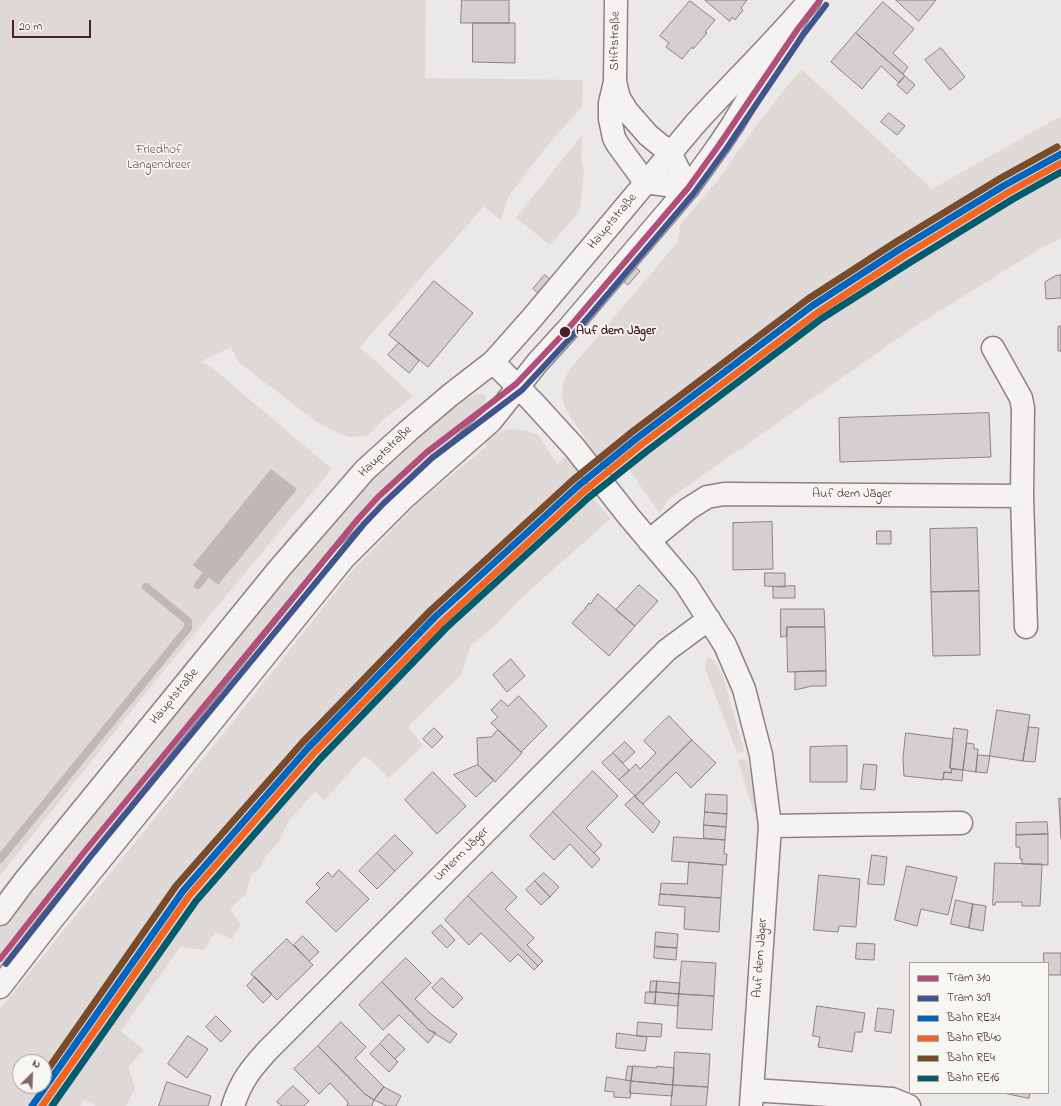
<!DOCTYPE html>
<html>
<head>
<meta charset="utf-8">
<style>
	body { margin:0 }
	#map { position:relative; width:1061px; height:1106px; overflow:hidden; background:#ebe9e7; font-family:"Indie Flower",sans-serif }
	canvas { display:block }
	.legend { position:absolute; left:909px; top:962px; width:140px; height:132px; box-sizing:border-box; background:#f6f6f2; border:1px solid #b1a0a2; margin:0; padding:5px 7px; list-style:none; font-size:12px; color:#4a1f2b }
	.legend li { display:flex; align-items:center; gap:8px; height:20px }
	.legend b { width:20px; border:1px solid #b1a0a2 }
	.north { position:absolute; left:12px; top:1054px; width:40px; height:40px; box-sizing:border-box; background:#f6f6f2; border:1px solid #b1a0a2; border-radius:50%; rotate:24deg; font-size:11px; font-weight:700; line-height:16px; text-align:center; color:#4a1f2b }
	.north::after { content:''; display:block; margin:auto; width:14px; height:18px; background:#82666d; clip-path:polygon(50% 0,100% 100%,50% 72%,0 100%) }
	.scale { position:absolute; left:12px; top:20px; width:79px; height:18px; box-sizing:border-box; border:2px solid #4a1f2b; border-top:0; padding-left:5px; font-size:12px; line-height:14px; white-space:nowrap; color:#4a1f2b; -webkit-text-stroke:3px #f6f6f2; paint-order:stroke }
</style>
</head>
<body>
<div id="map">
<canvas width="1061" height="1106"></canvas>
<ul class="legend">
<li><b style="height:5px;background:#b14e7a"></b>Tram 310</li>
<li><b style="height:5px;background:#40558e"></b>Tram 309</li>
<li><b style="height:5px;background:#0065bd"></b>Bahn RE34</li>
<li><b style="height:5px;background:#f26522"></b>Bahn RB40</li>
<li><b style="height:5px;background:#7a4b2a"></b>Bahn RE4</li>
<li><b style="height:5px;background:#005c6e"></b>Bahn RE16</li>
</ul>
<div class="north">N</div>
<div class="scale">20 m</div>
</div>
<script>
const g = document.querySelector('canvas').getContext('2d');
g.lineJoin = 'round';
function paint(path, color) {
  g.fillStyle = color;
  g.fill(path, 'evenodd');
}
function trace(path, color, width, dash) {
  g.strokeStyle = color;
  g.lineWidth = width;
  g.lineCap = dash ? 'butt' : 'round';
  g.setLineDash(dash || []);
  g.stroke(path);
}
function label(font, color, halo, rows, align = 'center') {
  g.font = font + ' "Indie Flower",sans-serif';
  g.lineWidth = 3.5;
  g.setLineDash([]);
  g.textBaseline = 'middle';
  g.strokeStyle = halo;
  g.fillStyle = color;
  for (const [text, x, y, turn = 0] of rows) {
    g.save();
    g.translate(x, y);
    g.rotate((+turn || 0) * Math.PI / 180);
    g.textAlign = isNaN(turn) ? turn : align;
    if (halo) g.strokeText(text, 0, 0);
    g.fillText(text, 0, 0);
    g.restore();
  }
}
paint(new Path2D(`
	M1061,116v58l-122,73 -132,84 -91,66 -89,69 -153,135 -243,259 -122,163 -59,83h-50v-8l20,-31v19h24v-24h-21l18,-28 123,-166 119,-142 161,-163 151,-132 66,-53 103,-77 168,-112z
	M476,394h8l2,5 -6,16 -5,7 -475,549v-46l193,-239 149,-181 89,-84 35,-22z`), '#dfd9d8');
paint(new Path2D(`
	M0,0h426l-1,78 158,2 -1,27 -36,40 -38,50 -7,24 -17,-15 -124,141 53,49 -31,25 -14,15 -20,1 -14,-6 -17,-9 -79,-60 -7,-15 -31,15 10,4 122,103 -176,211 -156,196z
	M801,69l131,120 -168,112 -103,77 -75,61c-17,-25 -34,-40 -16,-70l107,-126 4,-19 37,-44 38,-54z
	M582,135l-1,25 3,11 -4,37 -2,5 -28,32 -34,-27z
	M1061,174v64l-23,12 -121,75 -248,174 -10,14 -32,-47 89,-69 91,-66 132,-84z
	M510,429l17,2 11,4 19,29 -113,99 -161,163 -119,142 -123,166 -18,28h-3v5l-20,31v-89l232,-286 119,-151 71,-73 64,-52 -3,-6 13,-8z
	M591,496l17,20 2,3 -93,83 -19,21 -27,22 -10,30 -53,51 15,20 -34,32 -24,-23 -41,46 -9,-9 -26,28 -11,23 -13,14 -4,10 -10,7 -5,20 -16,15 11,16 -9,14 -17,-7 -11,18 -24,-3 -59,84 23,19 -16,17 7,22 -9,17h-30l-12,-7 -4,7h-30l48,-68 133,-178 75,-85 68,-74 100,-100z
	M310,511v8l-66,82 -2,-7z
	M208,635h7l-215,266v-10z
	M708,657l6,4 9,15 21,75 -7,2 -32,-85z
	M747,759l8,34 2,20 -3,1 -16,-54z`), '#ded8d7');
paint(new Path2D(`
	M271,469l26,20 -79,96 -25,-20z`), '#c2b7b7');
trace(new Path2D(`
	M198,585l15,-19
	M0,859l188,-231v-7l-42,-34`), '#c2b7b7', 8);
const building = new Path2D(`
	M462,0h47v23h-48z
	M705,0h42l-6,8 2,2 -8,10 -3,-3 -2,4z
	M896,0h40l-17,21z
	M690,1l25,19 -10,12 2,1 -14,16 -1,-2 -10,12 -16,-12 3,-4 -9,-7z
	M883,2l31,27 -21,24 15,14 -5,7 -47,-41z
	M473,23h42v40l-42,-1z
	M856,33l49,43 -6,7 -18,-17 -19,23 -31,-27z
	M941,48l24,29 -15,13 -25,-30z
	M905,76l10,9 -8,9 -10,-9z
	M889,113l16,13 -8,9 -16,-13z
	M635,267l5,4 -12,14 -5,-4z
	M545,275l5,4 -12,14 -5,-4z
	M1061,275v23l-15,1 -1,-17 10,-6z
	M434,281l39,32 -45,54 -39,-32z
	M1061,326v25h-3v-24z
	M399,343l20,18 -10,12 -21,-18z
	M989,413l2,44 -151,5 -1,-44z
	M772,522l1,47 -40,1v-47z
	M977,528l2,63 -48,1 -1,-63z
	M877,531h14v13h-14z
	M765,573h20v14l-20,-1z
	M639,585l19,16 -23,25 -19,-16z
	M795,586v12h-22v-11z
	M979,591l1,64 -47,1 -2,-64z
	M598,594l37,32 -26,30 -37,-33 14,-15h-1l4,-5 1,1z
	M781,609h43l1,18h-38v9l-6,1z
	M787,627h38l1,44 -38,1z
	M511,659l14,17 -18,16 -14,-17z
	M826,671v15h-14l-17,4v-18z
	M519,696l28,30 -26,26 -30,-29 7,-6 -7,-7 10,-10 7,6z
	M997,710l33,5 -7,46 -33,-5z
	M669,716l23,24 -57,56 -16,-16 17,-16 4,5 16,-16 -12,-12z
	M1029,727l10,1 -4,34 -12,-1z
	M434,728l9,9 -11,11 -9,-9z
	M954,728l14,2 -5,40 -13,-2z
	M498,730l24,23 -27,29 -17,-17 -1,-27 14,-1z
	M906,733l47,6 -3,29 2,1 -1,4 -7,-1 -1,8 -39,-4 -1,-18z
	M692,740l24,23 -25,25 -15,-16 -33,32 -8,-7z
	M625,742l10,10 -12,11 -10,-10z
	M967,743l7,1v5h4l-2,23 -13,-2z
	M847,746v36h-37v-35z
	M613,753l16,17 -10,10 -17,-17z
	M978,755l12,1 -3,17 -11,-1z
	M864,764l13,1 -2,25 -14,-1z
	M478,765l16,15 -18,17 -22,-22z
	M952,769l11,1 -1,11 -19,-2 1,-7 7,1z
	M593,771l25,25 -32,32 16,17 -8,8 -41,-41z
	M433,772l33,34 -29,28 -32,-34z
	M706,794l21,1v19l-22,-2z
	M635,796l25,26 -7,11 -28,-28z
	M1059,798l2,1v39z
	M553,812l47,47 -8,9 -22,-24 -16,16 -24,-24z
	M705,812l22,2 -1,13 -22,-2z
	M1047,822l1,12 -32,1v-12z
	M704,825l22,2 -1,13 -21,-2z
	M1048,834v31l-26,-1v-5h-2v-12h-4v-12z
	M395,835l18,18 -18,18 -18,-18z
	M674,837l51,3 -1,14h3l-1,11 -54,-4z
	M377,853l18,18 -18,18 -18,-18z
	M872,855l15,2 -3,28 -16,-1z
	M689,862l34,3 -2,33 -61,-4 1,-11 26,1z
	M995,863l47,1 -2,42h-18v-4h-26l-1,3h-2z
	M907,866l50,11 -9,38 -27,-6 -4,17 -22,-6z
	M339,870l30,29 -33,33 -30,-30 14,-14 -4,-4 12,-12 4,5z
	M492,872l25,25 -12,12 29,29 -7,7 16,16 -5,5 -70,-70z
	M544,873l15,14 -9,10 -15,-16z
	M819,875l41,4 -4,48 -17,-1 -1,6 -24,-2z
	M535,881l15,16 -9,8 -15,-15z
	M660,894l61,4 -2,34 -35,-3 1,-22 -26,-2z
	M468,896l70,70 -4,4 -16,-16 -8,8 -29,-29 -12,12 -24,-25z
	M956,900l17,4 -4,24 -18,-4z
	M973,904l13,2 -3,25 -14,-3z
	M441,925l14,15 -8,8 -15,-15z
	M656,932l22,2 -1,14 -22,-2z
	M303,936l16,16 -10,9 -15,-16z
	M287,939l26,26 -36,35 -26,-26z
	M857,943l18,1 -1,16 -18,-1z
	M655,947l22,1 -1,12 -22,-2z
	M1044,953h17v22h-13v-12h-4z
	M406,958l25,25 -16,16 17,16 25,19 -7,9 -21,-13 -47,-48z
	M682,961l34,2 -2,33 -35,-2z
	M255,977l17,17 -9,9 -16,-17z
	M442,978l21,20 -10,10 -21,-20z
	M651,981h6l-1,11h-6z
	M657,981l23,2 -1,11 -23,-2z
	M382,982l47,48 7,3 -8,10 -29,-28 -16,15 -24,-25z
	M646,992h10l-1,12 -10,-1z
	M656,992l23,2 -1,12 -23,-2z
	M679,994l35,2 -2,34 -35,-2z
	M817,1006l48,7 -3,19h-7l-3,20 -34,-5 2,-10 -7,-1z
	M878,1008l16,2 -3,23 -16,-2z
	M216,1016l15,15 -10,11 -15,-15z
	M341,1022l25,25 -11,11 29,29 -10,13 -9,-6 -47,-48z
	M638,1022l24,2 -1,13 -24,-1z
	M617,1033l30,4 -2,14 -29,-3z
	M389,1034l16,15 -10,10 -15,-15z
	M188,1036l20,13 -21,29 -19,-14z
	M380,1044l18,18 -9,10 -19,-18z
	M318,1046l47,48 9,6 -2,6h-25l1,-4 -18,-19 -11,11 -25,-25z
	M675,1052l35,2 -2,33 -35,-2z
	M628,1066l5,1 -2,14 -5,-1z
	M633,1066l24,2v-2l17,2 -1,17 -42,-4z
	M607,1077l24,4 -1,12h1l-1,5 -16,-1v-5l-9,-1z
	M631,1081l42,4 -1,11 -42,-3z
	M167,1082l44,14 -3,10h-49z
	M673,1085l35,2 -2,19h-35z
	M293,1086l16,15 -5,5h-22l-5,-4z
	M384,1087l17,9 -5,10h-9l-13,-6z
	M1004,1093h26l-1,5z`);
paint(building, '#d3d0cf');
trace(building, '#8b8283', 1);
const minor = new Path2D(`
	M993,348l28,50 2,10 -1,88 4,131
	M493,362l39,39 42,46 56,71 56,66 39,61 19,44 17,66 9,71 -19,280
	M649,541l39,-32 19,-12 17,-3 298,2
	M770,826l191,-3
	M752,1090l140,9 17,7
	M233,1106c8,-25 17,-36 34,-55l400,-401 42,-31`);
const tertiary = new Path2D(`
	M616,0l-1,82 -5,21v16l4,19 4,7 27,37 43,6
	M615,82l4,16 8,13 21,24 22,18 18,35`);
const primary = new Path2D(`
	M0,914l23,-31 256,-314 86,-99 43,-39 41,-35 44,-34 39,-44 163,-194c38,-42 79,-81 115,-124
	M0,987l50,-65 293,-363 61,-61 87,-77 46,-58 30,-33 121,-142 31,-43 14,-21 65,-109`);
trace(minor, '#8b8283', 25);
trace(tertiary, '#8b8283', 25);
trace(primary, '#8b8283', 25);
trace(minor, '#f4f3f1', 22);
trace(tertiary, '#f4f3f1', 22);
trace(primary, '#f4f3f1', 22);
trace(new Path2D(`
	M32,1106l151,-215 125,-143 127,-131 143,-131 59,-48 175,-132 88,-57 105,-64 56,-31`), '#0065bd', 7);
trace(new Path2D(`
	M42,1106l147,-210 125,-143 127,-130 142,-131 59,-48 175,-131 87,-57 105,-64 52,-29`), '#f26522', 7);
trace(new Path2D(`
	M44,1075l132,-189 126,-143 128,-132 143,-131 59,-48 176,-133 88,-57 105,-64 56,-31`), '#7a4b2a', 7);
trace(new Path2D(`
	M52,1106l144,-205 124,-142 126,-131 142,-130 59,-47 174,-132 88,-56 104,-64 48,-27`), '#005c6e', 7);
trace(new Path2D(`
	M0,959l85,-108 273,-332 20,-22 49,-45 89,-68 51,-54 121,-142 31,-43 78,-115 23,-30`), '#b14e7a', 6);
trace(new Path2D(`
	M6,964l85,-108 273,-332 20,-21 48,-45 90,-68 51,-55 121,-142 32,-44 77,-114 23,-30`), '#40558e', 6);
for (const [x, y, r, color] of [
	[565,332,6,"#4a1f2b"]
]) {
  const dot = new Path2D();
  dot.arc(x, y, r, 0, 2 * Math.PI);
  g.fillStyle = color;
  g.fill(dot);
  trace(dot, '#f6f6f2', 1.5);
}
label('13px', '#4a1f2b', '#f6f6f2', [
	["Stiftstraße",616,41,-89],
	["Hauptstraße",613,222,-50],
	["Hauptstraße",386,452,-44],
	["Auf dem Jäger",852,495],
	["Hauptstraße",175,697,-51],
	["Unterm Jäger",462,855,-45],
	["Auf dem Jäger",761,958,-86]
]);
label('13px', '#6c4a53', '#f6f6f2', [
	["Friedhof",159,151],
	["Langendreer",159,166]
]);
label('bold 13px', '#4a1f2b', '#f6f6f2', [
	["Auf dem Jäger",576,332]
], 'left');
</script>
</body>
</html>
